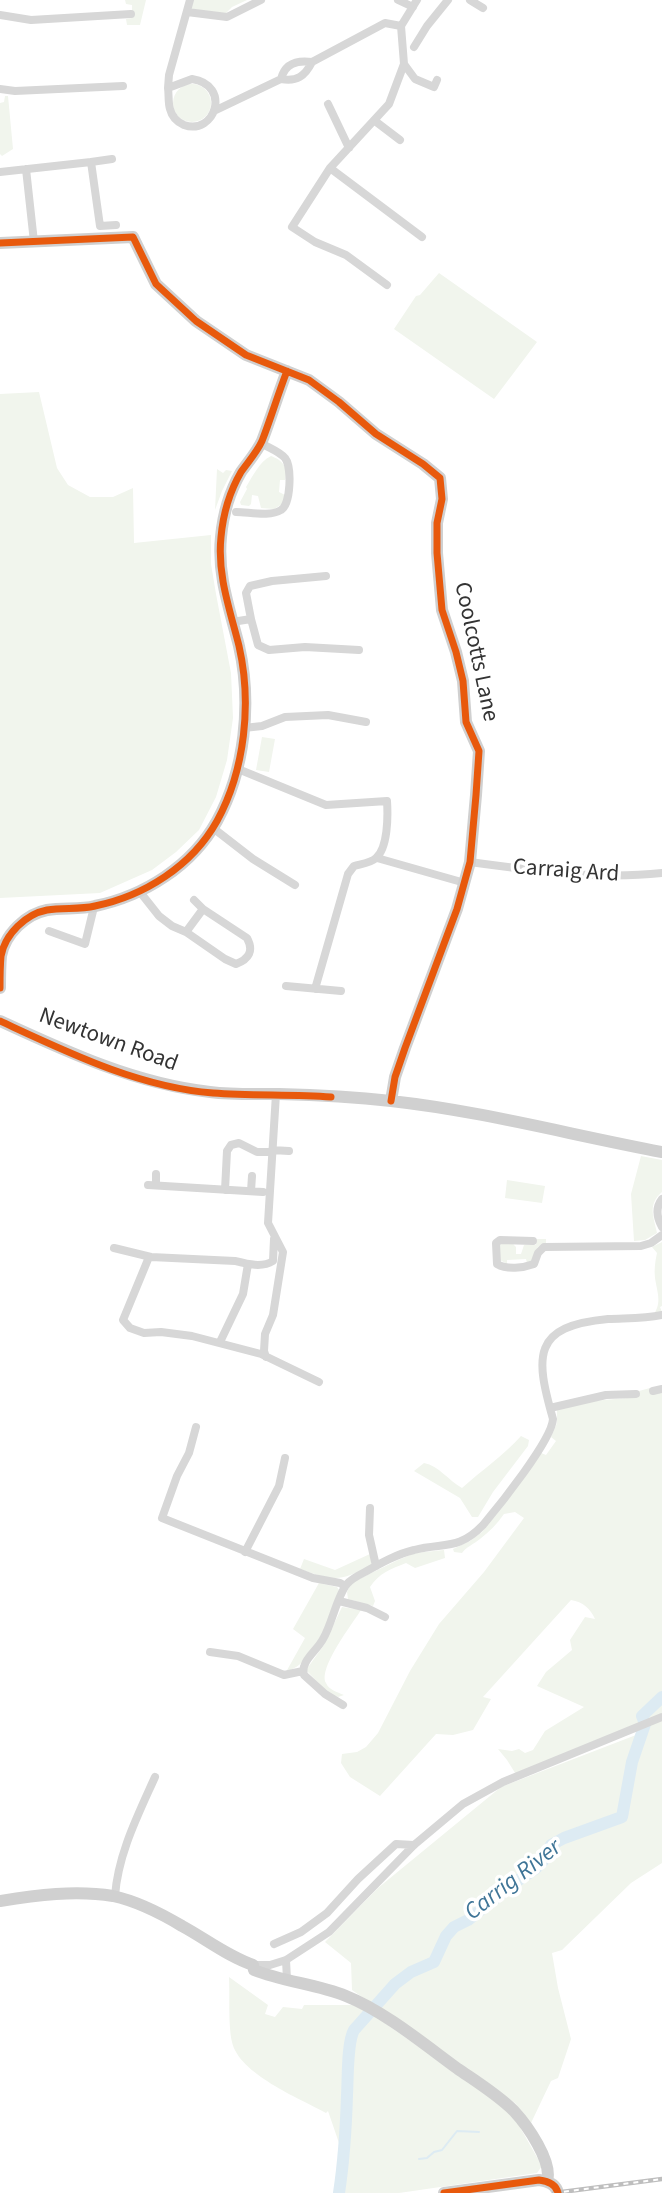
<!DOCTYPE html>
<html>
<head>
<meta charset="utf-8">
<style>
	body { margin:0 }
	canvas { display:block; background:#fff }
</style>
</head>
<body>
<canvas width="662" height="2193"></canvas>
<script>
const g = document.querySelector('canvas').getContext('2d');
g.lineJoin = 'round';
function paint(path, color) {
  g.fillStyle = color;
  g.fill(path, 'evenodd');
}
function trace(path, color, width, dash) {
  g.strokeStyle = color;
  g.lineWidth = width;
  g.lineCap = dash ? 'butt' : 'round';
  g.setLineDash(dash || []);
  g.stroke(path);
}
function label(font, color, halo, rows, align = 'center') {
  g.font = font + ' "Source Sans 3",sans-serif';
  g.lineWidth = 7;
  g.setLineDash([]);
  g.textBaseline = 'middle';
  g.strokeStyle = halo;
  g.fillStyle = color;
  for (const [text, x, y, turn = 0] of rows) {
    g.save();
    g.translate(x, y);
    g.rotate((+turn || 0) * Math.PI / 180);
    g.textAlign = isNaN(turn) ? turn : align;
    if (halo) g.strokeText(text, 0, 0);
    g.fillText(text, 0, 0);
    g.restore();
  }
}
paint(new Path2D(`
	M125,0h21l-6,25h-13l-1,-6 6,-1v-13l-6,-1z
	M193,0h54l-15,7 -7,7 -32,-3 -2,-3z
	M173 103a19 19 0 1 1 38 0a19 19 0 1 1-38 0Z
	M5,96h3l5,53 -11,7 -2,-2v-51l4,-1z
	M439,273l98,69 -43,57 -100,-70 22,-33 4,-1z
	M39,392l18,76 11,17 22,12h23l20,-9 1,55 77,-8v29l5,30 15,79 2,45 -6,42 -11,37 -17,33 -23,22 -24,18 -52,23 -100,5v-504z
	M271,456c11,4 18,11 14,24h-5l-1,12 6,3 -1,8 -10,6 -13,-1 -3,-12 -6,-1 -1,9 -2,2 -8,-1 -1,-3 7,-13 -1,-2c7,-11 13,-25 25,-31z
	M217,469l6,4 3,-3 6,1 -10,20 -7,19z
	M262,737l13,2 -6,33 -13,-2z
	M641,1156l21,4v32c-15,13 -8,25 -5,41l-12,7 -11,1 -3,-47z
	M507,1180l38,6 -3,17 -37,-5z
	M537,1239h9v4l-8,4 -6,14 -5,2 -1,-4 -19,1v4l-7,-4v-15l3,-2h9l4,4v7h5l3,-9h12z
	M662,1242v64l-2,1 2,5 -8,2c8,-12 3,-22 1,-36 -1,-8 0,-16 2,-25l-5,-6z
	M650,1388l1,6 11,-2v471l-31,20 -69,67 -10,3 6,35 13,51 -13,39 -7,3 -20,42 -16,-20 -163,-113 -1,-27 -26,-21 53,-54 123,-101 135,-52 -18,79 -42,14 -30,17 -11,18 3,3 13,-21 11,-6 60,-22 10,-55 13,-37 -128,51 -10,-16 -9,-11 14,2 7,-2 6,4 8,-3 12,-19 39,-24 -47,-21 9,-14 26,-22 -2,-10 15,-23 10,2c-5,-11 -12,-17 -24,-19l-88,97 8,2 -18,31 -20,5 -17,-1 -56,62 -30,-19 -9,-14 1,-9 15,-2 9,-5 12,-14 32,-62 29,-47 45,-52 40,-54 -9,-6 -11,2c-7,10 -15,18 -24,25 -6,5 -14,8 -18,14l-8,-1 -1,-3 17,-8 12,-9 59,-79 5,2 10,-14 -5,-4 6,-14v-13l35,-9 47,-4v-6z
	M521,1436l8,4 -1,6 -35,46 -15,25h-6l-12,-19 -46,-27 10,-8c15,3 24,17 38,25 20,-18 41,-32 59,-52z
	M444,1550l1,8 -30,10 -9,-5c-15,6 -27,10 -36,24l5,14 -2,5 -25,-7 -1,-7 4,-9 47,-23 17,-7z
	M370,1554l2,11c-32,17 -39,16 -72,4l4,-10 31,11z
	M319,1583l18,4 2,3c-10,28 -21,71 -53,82l19,-34 -12,-9z
	M342,1607l19,3c-8,13 -43,58 -35,73 3,7 11,9 18,12l-6,2 -11,-5 -21,-22 18,-25z
	M229,1977l39,28 -3,9 10,3 8,-10 19,2 2,-4h55l137,96 17,14 29,51 -5,7 -138,20h-55l3,-42 -8,-8 -11,-32 -2,2c-27,-15 -87,-39 -94,-71 -4,-17 -2,-46 -3,-65z`), '#f1f5ed');
trace(new Path2D(`
	M419,2159l8,-1 7,-6 8,-2 15,-19 22,1`), '#ddebf3', 2);
trace(new Path2D(`
	M339,2193c5,-33 7,-65 8,-98 1,-16 0,-53 7,-65l41,-46 16,-12 23,-10 12,-26 8,-9 14,-7 46,-37 21,-14 8,-8 8,-16 13,-7 58,-21 10,-55 13,-38 -3,-8 20,-19`), '#ddebf3', 12);
trace(new Path2D(`
	M398,0l15,7
	M470,0l13,8
	M187,12l40,5 34,-17
	M0,15l31,5 100,-6
	M401,26l16,-26
	M414,47l13,-21 21,-26
	M312,62l73,-39 16,3
	M404,64l11,15 19,8 3,-7
	M192,79c40,6 23,57 -8,46 -7,-3 -12,-8 -14,-16 -2,-6 -1,-14 -2,-21z
	M168,88l1,-13 21,-75
	M0,89l15,2 108,-5
	M328,104l21,44
	M214,111l67,-32c16,3 24,-3 31,-17 -15,-2 -27,1 -31,17
	M375,121l25,19
	M91,162l21,-3
	M330,168l92,69
	M26,169l8,73
	M0,172l91,-10 9,64 16,-1
	M387,285l-41,-30 -31,-13 -23,-15 38,-59 59,-64 15,-40 -3,-38
	M236,512c13,0 34,5 45,-2 10,-6 11,-43 4,-52 -6,-7 -16,-10 -24,-15
	M251,619l-5,-26 4,-7 22,-5 54,-5
	M232,622l19,-3 7,26 11,5 36,-3 54,3
	M244,728l18,-2 23,-9 43,-2 38,7
	M238,769l88,36 61,-4c1,15 1,47 -11,57 -5,5 -15,6 -22,8l-6,8 -33,115
	M213,828l40,31 42,26
	M377,858l88,25
	M470,862c64,9 128,18 192,11
	M140,892l19,24 13,10 14,6 39,27 11,5c13,-5 18,-13 11,-26l-44,-29 -17,23
	M194,900l9,9
	M49,931l36,13 9,-37
	M286,986l55,5
	M272,1150l17,1
	M148,1185l115,7
	M156,1185v-11
	M225,1190l2,-39 4,-6 8,-2 18,9h15
	M251,1191l1,-15
	M662,1199c-7,9 -5,19 0,28
	M533,1241l-33,-1 -4,3 1,21c10,6 26,4 37,0l4,-11 6,-6 97,-1 10,-3 11,-8
	M114,1248l37,9 84,4c12,3 27,7 38,0l1,-22
	M149,1257l-26,63 7,8 14,5 17,-1 31,4 69,18 58,28
	M220,1342l23,-48 5,-30
	M266,1357l-2,-6 1,-17 8,-19 10,-63 -15,-29 8,-129
	M653,1391l9,-2
	M550,1408l56,-13 30,-1
	M196,1427l-7,26 -12,23 -15,42 151,60 27,5 5,3
	M370,1508l-1,27 7,31
	M245,1552l34,-66 6,-28
	M339,1601l28,7 18,9
	M210,1652l28,4 46,19 19,-4
	M343,1705l-18,-11 -21,-19c-4,-14 13,-24 19,-36 9,-15 14,-43 24,-55 4,-5 12,-9 18,-12 16,-9 32,-18 49,-22 30,-8 44,1 69,-25 16,-19 69,-85 70,-106 -18,-63 -21,-93 55,-100 18,-1 36,0 54,-4
	M115,1896c3,-42 23,-81 40,-119
	M274,1944l27,-12 26,-19 31,-34 38,-35 18,1
	M286,1960l1,20
	M253,1965h17l16,-5 43,-28 85,-87 49,-41 40,-22 159,-65`), '#d7d7d7', 8);
trace(new Path2D(`
	M0,243l133,-6 23,47 40,37 50,34 63,25 30,22 37,32 47,30 17,14 2,21 -5,24v30l5,57 14,42 7,29 3,41 13,29 -3,44 -6,67 -13,47 -52,139 -10,29 -4,24
	M0,988c0,-10 0,-21 1,-32 4,-22 25,-42 46,-46 16,-3 32,0 48,-4 49,-10 97,-40 122,-85 28,-51 35,-118 22,-175 -9,-36 -22,-71 -18,-109 2,-22 9,-46 20,-65 7,-10 16,-20 21,-31 9,-23 16,-47 25,-70
	M0,1021c67,31 136,63 210,71 23,3 47,2 69,2 37,1 75,3 112,7 91,10 180,34 271,51
	M0,1901c36,-6 76,-11 113,-5 23,5 49,18 69,30 24,13 45,30 71,39l1,5c30,12 63,14 92,26 38,15 79,49 112,73 19,13 40,26 56,42 13,14 39,51 33,70
	M444,2193l95,-13c9,1 17,4 19,13`), '#d0d0d0', 12);
const rail = new Path2D(`
	M554,2193l108,-14`);
trace(rail, '#bebebe', 4.5);
trace(rail, '#fff', 2, [5]);
trace(new Path2D(`
	M0,243l133,-6 23,47 40,37 50,34 63,25 30,22 37,32 47,30 17,14 2,21 -5,24v30l5,57 14,42 7,29 3,41 13,29 -3,44 -6,67 -13,47 -52,139 -10,29 -4,24
	M0,988c0,-10 0,-21 1,-32 4,-22 25,-42 46,-46 16,-3 32,0 48,-4 49,-10 97,-40 122,-85 28,-51 35,-118 22,-175 -9,-36 -22,-71 -18,-109 2,-22 9,-46 20,-65 7,-10 16,-20 21,-31 9,-23 16,-47 25,-70
	M0,1021c67,31 138,66 213,72 39,3 79,1 118,4
	M444,2193l95,-13c9,1 17,4 19,13`), '#e8590c', 7);
label('23px', '#333', '#fff', [
	["Coolcotts Lane",475,652,78],
	["Carraig Ard",566,872,4],
	["Newtown Road",108,1041,20]
]);
label('italic 24px', '#3f7597', '#fff', [
	["Carrig River",514,1881,-38]
]);
</script>
</body>
</html>
